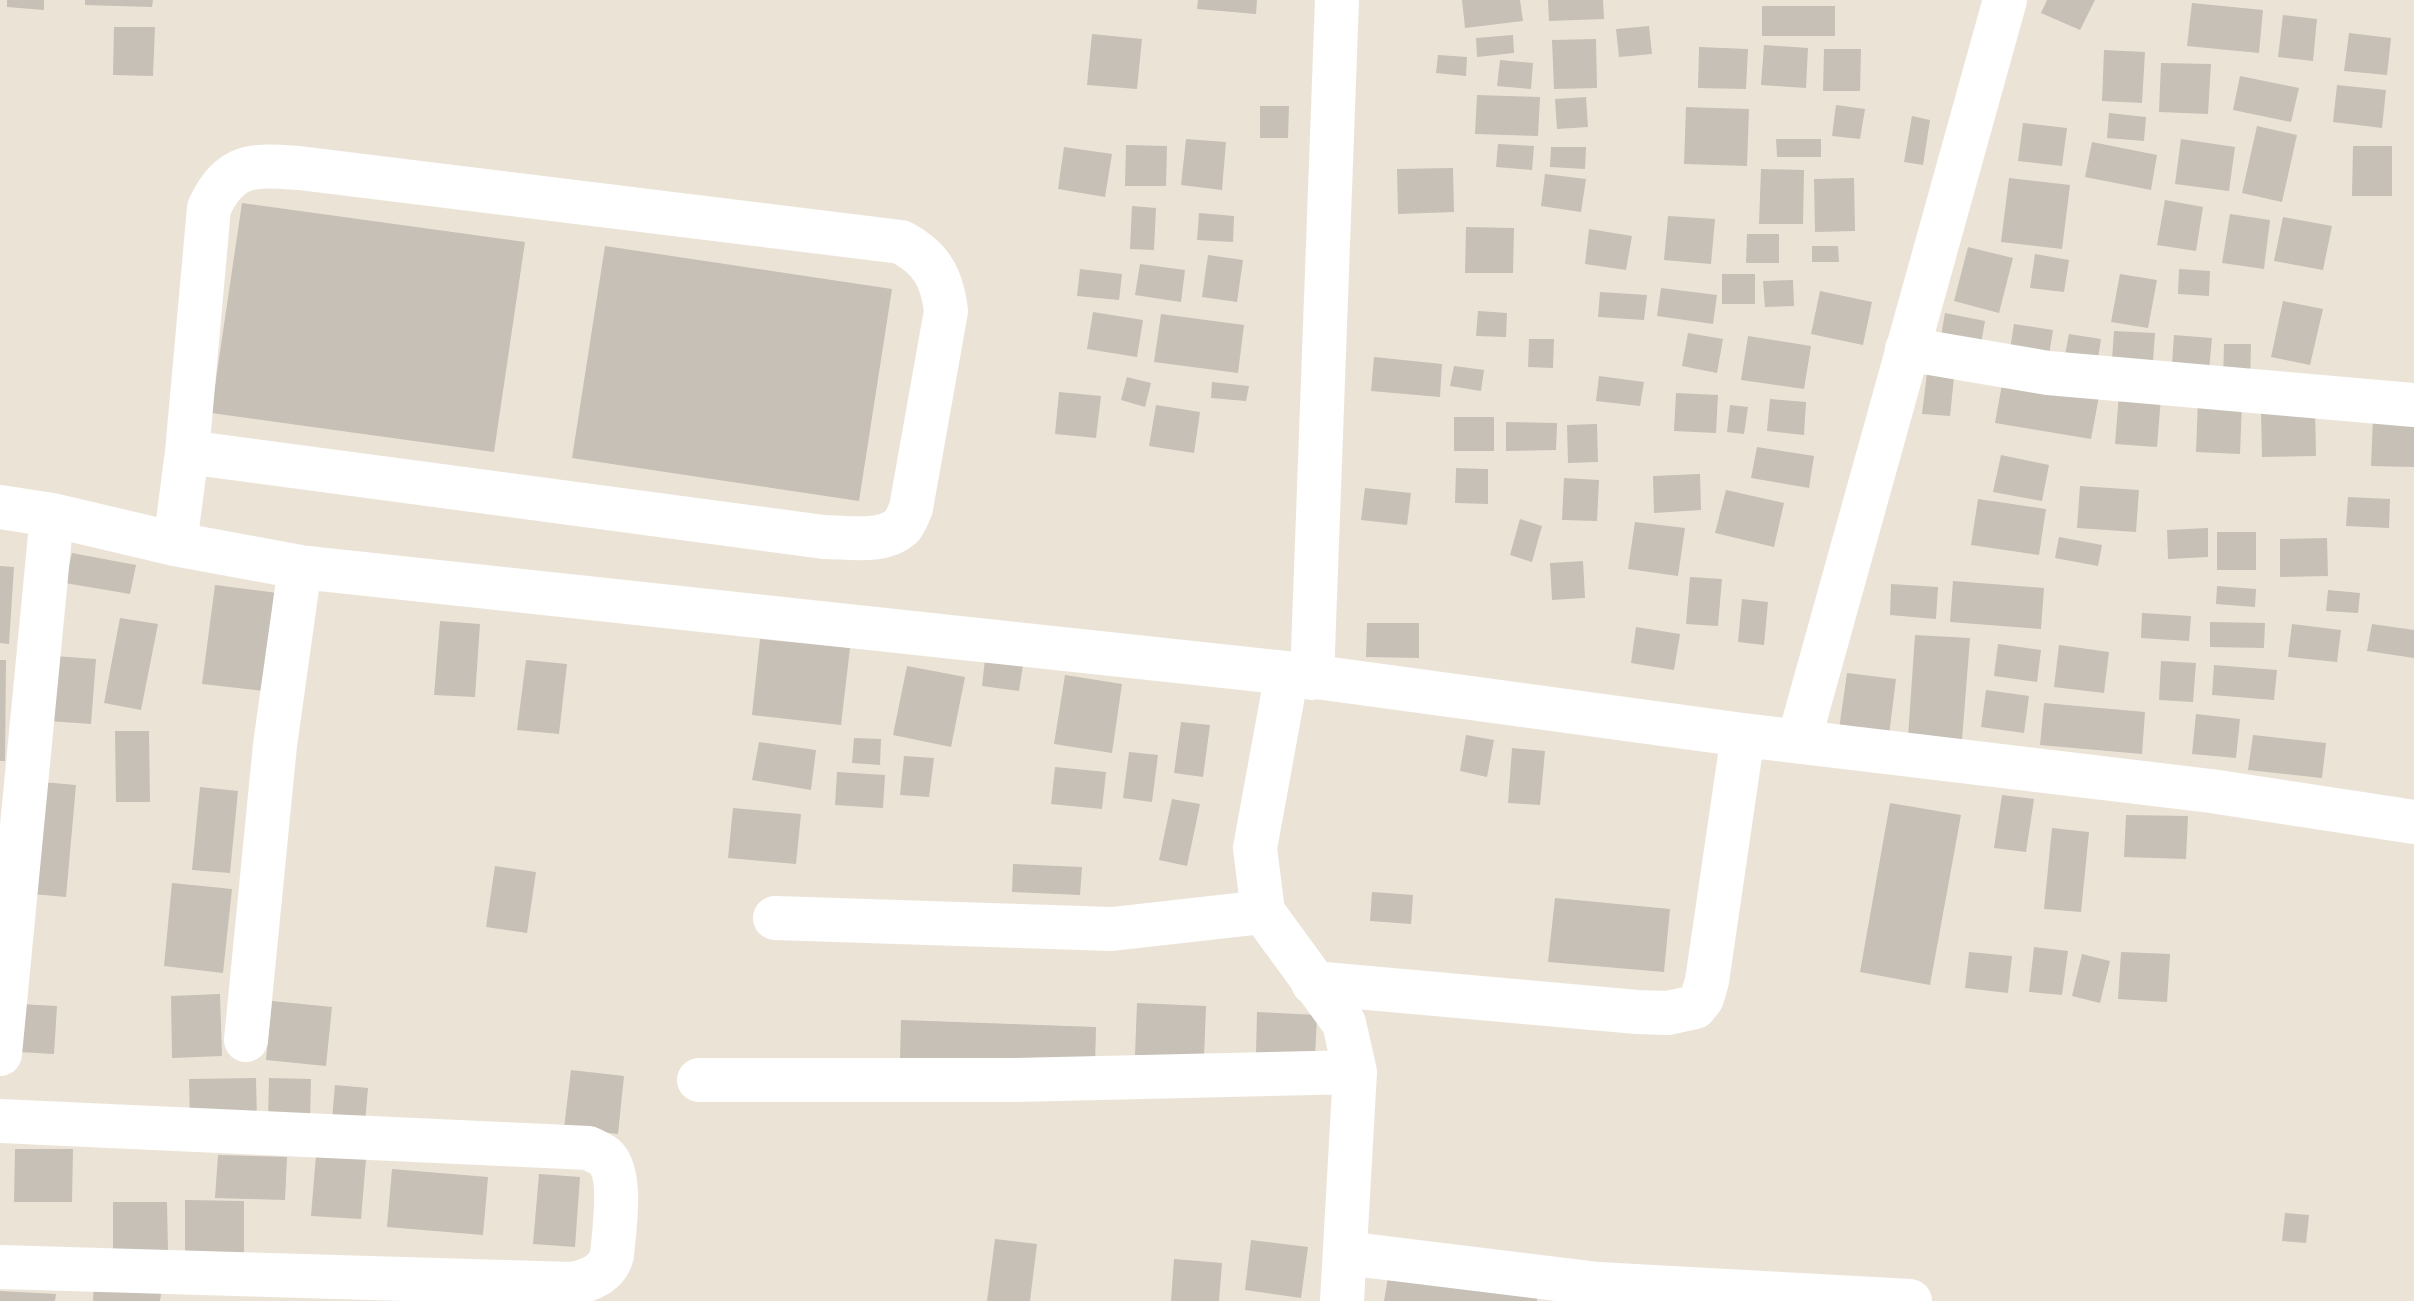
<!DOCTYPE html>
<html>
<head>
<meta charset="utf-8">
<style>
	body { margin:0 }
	canvas { display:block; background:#ebe3d6 }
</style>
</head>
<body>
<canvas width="2414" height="1301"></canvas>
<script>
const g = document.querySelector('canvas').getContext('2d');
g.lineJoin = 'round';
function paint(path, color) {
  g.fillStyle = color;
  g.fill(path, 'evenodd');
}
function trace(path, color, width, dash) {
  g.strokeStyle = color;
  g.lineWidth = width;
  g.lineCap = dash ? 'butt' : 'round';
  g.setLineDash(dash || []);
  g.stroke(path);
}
paint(new Path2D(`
	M7,0h37v10l-37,-3z
	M85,0h68l-1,7 -67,-2z
	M1198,0h59l-1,14 -59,-5z
	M1462,0h58l3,21 -58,7z
	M1548,0h55l1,19 -55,2z
	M2047,0h48l-15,30 -39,-17z
	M2192,3l71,7 -4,43 -72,-7z
	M1762,6h73v30h-73z
	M2283,15l34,4 -4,42 -35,-4z
	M1649,26l3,28 -33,3 -3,-28z
	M114,27h41l-2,49 -40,-1z
	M2349,33l42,5 -4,37 -43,-4z
	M1092,34l50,5 -5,50 -50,-4z
	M1513,35l1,18 -37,4 -1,-19z
	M1596,39l1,49 -43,1 -2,-49z
	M1764,45l44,3 -2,40 -45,-3z
	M1699,47l49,2 -2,40 -48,-1z
	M1824,49h37l-1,42h-37z
	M2104,50l41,2 -3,51 -40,-2z
	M1438,55l29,2 -1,19 -30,-3z
	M1500,60l33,3 -2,26 -34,-3z
	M2161,63l50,1 -3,50 -49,-2z
	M2240,76l59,12 -8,34 -58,-12z
	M2337,85l49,5 -4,38 -49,-6z
	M1477,95l63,2 -2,39 -63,-2z
	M1586,97l2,30 -31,2 -2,-30z
	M1836,105l29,4 -5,30 -28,-3z
	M1260,106h29l-1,32h-28z
	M1686,107l63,2 -2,57 -63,-2z
	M2109,113l37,4 -2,24 -37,-3z
	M1912,116l18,4 -7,45 -19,-3z
	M2023,123l44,5 -5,38 -44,-5z
	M2257,126l40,9 -15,67 -40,-9z
	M1186,139l40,3 -4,48 -41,-5z
	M1776,139h45v18h-44z
	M2181,139l54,8 -6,44 -54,-7z
	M2092,142l65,13 -6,35 -66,-13z
	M1498,144l36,2 -2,24 -36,-3z
	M1126,145l41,1 -1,40h-41z
	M2353,146h39v50h-40z
	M1064,147l48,7 -7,43 -47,-8z
	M1551,147h35l-1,22 -35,-2z
	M1453,168l1,44 -56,2 -1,-45z
	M1761,169l43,1 -1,54h-44z
	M1545,174l41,5 -5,33 -40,-6z
	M1854,178l1,53 -40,1 -1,-53z
	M2009,178l61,7 -8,64 -61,-7z
	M2165,200l38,7 -7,44 -39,-6z
	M242,203l283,39 -31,210 -283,-39z
	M1132,206l24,2 -2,42 -24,-1z
	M1199,213l35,3 -1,26 -36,-2z
	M2230,214l40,6 -6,49 -42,-6z
	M1668,216l47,3 -4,45 -47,-4z
	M2283,217l49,9 -9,44 -49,-9z
	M1466,227l48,1 -1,45h-48z
	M1589,229l43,7 -6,34 -41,-6z
	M1747,234h32v29h-33z
	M605,246l287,43 -33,212 -287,-43z
	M1812,246h26l1,16h-27z
	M1968,247l45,11 -14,55 -45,-12z
	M2035,254l34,6 -5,32 -34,-4z
	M1208,255l35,5 -6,42 -35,-5z
	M1140,264l45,6 -4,32 -46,-7z
	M1080,269l42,5 -3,26 -42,-4z
	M2179,269l31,2 -1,25 -31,-2z
	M1722,274h33v30h-33z
	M2120,274l37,6 -9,48 -37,-6z
	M1793,280l1,26 -29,1 -2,-26z
	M1661,288l56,7 -4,29 -56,-8z
	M1820,291l52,11 -9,43 -52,-11z
	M1600,292l47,3 -3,25 -46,-3z
	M2283,301l40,8 -13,56 -39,-8z
	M1478,311l29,2 -1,24 -30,-1z
	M1093,312l50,8 -6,37 -50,-8z
	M1945,313l40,8 -6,34 -40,-8z
	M1161,314l83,11 -6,48 -84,-11z
	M2014,324l39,6 -6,37 -39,-5z
	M2114,331l41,2 -3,42 -41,-2z
	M1688,333l35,6 -6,34 -35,-7z
	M2069,334l32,5 -5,32 -33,-6z
	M2174,335l38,3 -4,43 -37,-3z
	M1748,336l63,10 -7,43 -63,-9z
	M1529,339h25l-1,29 -25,-1z
	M2224,344h27l-1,39 -27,-1z
	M1374,357l68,7 -2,33 -69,-6z
	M1928,365l27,3 -5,48 -28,-2z
	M1454,366l30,4 -3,21 -31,-5z
	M2004,373l96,18 -9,48 -96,-16z
	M1599,376l45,6 -4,24 -44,-5z
	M1127,377l24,6 -6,24 -24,-7z
	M1212,382l37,4 -3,15 -35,-3z
	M1059,392l42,4 -5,42 -41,-4z
	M1676,393l42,2 -2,38 -42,-2z
	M2119,394l42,3 -4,50 -42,-3z
	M1770,399l36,3 -2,33 -37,-4z
	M2198,400l44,2 -2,52 -44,-2z
	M1156,405l44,7 -6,41 -45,-7z
	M1730,405l18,2 -4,27 -17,-2z
	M2315,409l1,47 -54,1 -1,-47z
	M1454,417h40v34h-40z
	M2373,418l41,1v48l-43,-1z
	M1506,422l51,1 -1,27 -50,1z
	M1597,424l1,38 -30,1 -1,-38z
	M1757,447l57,9 -5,32 -58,-10z
	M2001,455l48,10 -7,36 -49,-9z
	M1456,468l32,1v35l-33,-1z
	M1700,474l1,36 -47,3 -1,-37z
	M1564,478l35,2 -2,41 -35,-1z
	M2080,486l59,4 -3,42 -59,-4z
	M1365,488l46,5 -4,32 -46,-5z
	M1726,490l58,13 -10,44 -59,-14z
	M2348,497l42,2 -1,29 -43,-2z
	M1978,499l68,10 -7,46 -68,-10z
	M1520,519l22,7 -10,36 -22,-7z
	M1635,522l50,6 -7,48 -50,-7z
	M2208,528v29l-40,2 -1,-29z
	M2217,532h39v38h-39z
	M2059,537l43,8 -4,21 -43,-8z
	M2327,538l1,38 -48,1v-38z
	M72,553l64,12 -6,29 -65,-11z
	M1583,561l2,37 -33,2 -2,-37z
	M0,566l14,1 -5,77 -9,-1z
	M1690,577l32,2 -4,47 -32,-2z
	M1953,581l91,7 -3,41 -91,-7z
	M1891,584l47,3 -2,32 -46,-4z
	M215,585l70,9 -12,98 -71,-8z
	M2217,586l39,3 -1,18 -39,-3z
	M2328,590l32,3 -2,20 -32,-2z
	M1742,599l26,3 -4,43 -26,-3z
	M2142,613l49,3 -2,25 -48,-3z
	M120,618l38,6 -17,86 -37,-7z
	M440,621l40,3 -5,73 -41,-2z
	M2210,622l55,1 -1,25 -54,-1z
	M1367,623h52v35l-53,-1z
	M2292,624l49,6 -4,32 -49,-5z
	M2372,624l42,6v28l-47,-7z
	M1636,627l44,7 -6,36 -43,-7z
	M1915,635l55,3 -8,102 -54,-3z
	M760,639l90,9 -9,77 -89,-10z
	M1998,644l43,6 -4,32 -43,-6z
	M2059,645l50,7 -5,41 -50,-6z
	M54,656l42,3 -5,65 -42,-3z
	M985,659l38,6 -4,26 -37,-5z
	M0,660h6l-1,101h-5z
	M526,660l41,4 -8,70 -42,-4z
	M2161,661l35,2 -3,39 -34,-2z
	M2214,665l63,5 -3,30 -62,-5z
	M907,666l58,11 -14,70 -58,-12z
	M1847,673l49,6 -7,56 -50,-6z
	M1065,675l57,9 -10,69 -58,-9z
	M1986,690l43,6 -5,37 -43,-6z
	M2044,703l101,9 -3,42 -102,-9z
	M2196,714l44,5 -4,39 -44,-4z
	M1181,722l29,3 -7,52 -29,-4z
	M115,731h34l1,71h-34z
	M1466,735l28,5 -7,37 -27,-6z
	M2253,735l73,8 -4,35 -74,-8z
	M854,738l27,1 -1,26 -28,-2z
	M759,742l57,8 -5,40 -59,-10z
	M1512,748l33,3 -5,54 -32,-2z
	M1129,752l29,3 -6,47 -29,-4z
	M904,756l30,2 -5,39 -29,-2z
	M1055,767l51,5 -4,37 -51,-5z
	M837,772l48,3 -2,33 -48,-3z
	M42,782l34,3 -10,112 -34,-3z
	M200,787l38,4 -8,82 -38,-3z
	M2002,795l32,4 -8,53 -32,-4z
	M1172,799l28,5 -13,62 -28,-6z
	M1890,803l71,12 -31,170 -70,-13z
	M733,808l68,6 -5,50 -68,-6z
	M2126,815l62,1 -2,43 -62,-2z
	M2052,828l37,4 -8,80 -37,-3z
	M1013,864l69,3 -2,28 -68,-3z
	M495,866l41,6 -9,61 -41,-6z
	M172,883l60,6 -9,84 -59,-7z
	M1372,892l41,3 -2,29 -41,-3z
	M1555,898l115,11 -6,63 -116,-10z
	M2034,947l34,4 -6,44 -33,-3z
	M1969,952l43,4 -4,37 -43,-5z
	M2121,952l49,2 -3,48 -49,-3z
	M2082,954l28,7 -10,42 -28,-7z
	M220,994l2,62 -50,2 -1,-62z
	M272,1001l60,6 -6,59 -60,-6z
	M1137,1003l69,3 -2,51 -69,-2z
	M20,1004l37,2 -3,48 -36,-2z
	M1257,1012l60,3 -2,43 -59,-3z
	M901,1020l195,7 -1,40 -195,-7z
	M571,1070l53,6 -6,58 -54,-6z
	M256,1078l1,42 -67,2 -1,-43z
	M269,1078l42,1 -1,43 -42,-1z
	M335,1085l33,3 -4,46 -33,-3z
	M15,1149h58l-1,53h-58z
	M218,1155l69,2 -2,43 -70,-2z
	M316,1155l50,4 -5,60 -50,-3z
	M392,1169l96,8 -5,58 -96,-8z
	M539,1174l41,3 -5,70 -42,-3z
	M185,1200l59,1v56h-59z
	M113,1202h54l1,49 -55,1z
	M2285,1213l24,2 -3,28 -24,-2z
	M995,1239l42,5 -7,57h-43z
	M1251,1240l57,7 -7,51 -56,-8z
	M1174,1259l48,4 -3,38h-48z
	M1389,1271l149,22 -1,8h-153z
	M94,1283l68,4 -2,14h-67z
	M0,1291l56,3 -1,7h-55z`), '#c6c0b6');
trace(new Path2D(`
	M1907,349l141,24 366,32
	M0,507l52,8 123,29 125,23 987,106 456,62 468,56 203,31
	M175,544l12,-92 22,-244c21,-46 45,-43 90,-40l602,74c30,16 41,35 45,69l-35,197c-2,5 -5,13 -9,18 -19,18 -54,11 -78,11l-637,-85
	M1287,673l-32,175 8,64 81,111 11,49 -13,229
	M1312,678l25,-678
	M1799,740l206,-740
	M775,918l337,11 151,-17
	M1313,983l324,29 31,1 27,-6 7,-9 5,-17 36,-246
	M246,1040l29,-295 25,-178
	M0,1054l52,-539
	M699,1080h316l340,-8
	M0,1121l589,27c5,3 13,6 17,10 17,18 8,73 6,97 -5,19 -22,25 -40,29l-572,-17
	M1345,1253l253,31 312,17`), '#fff', 44);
</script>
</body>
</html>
